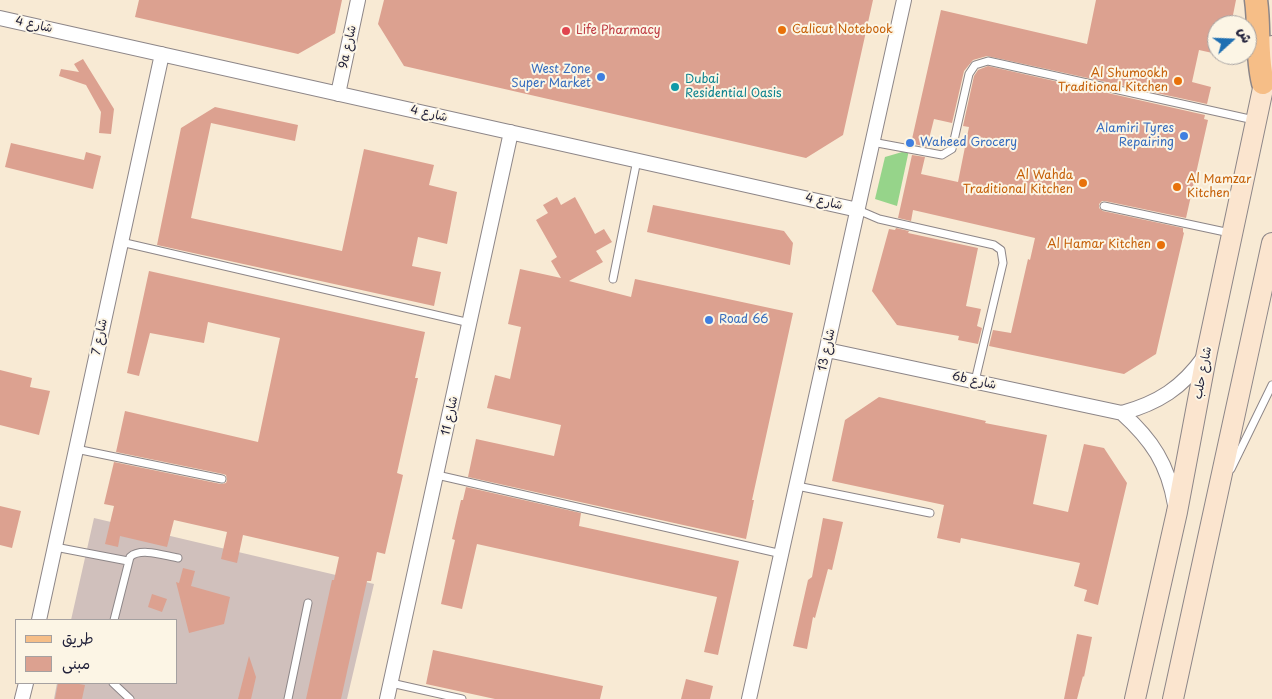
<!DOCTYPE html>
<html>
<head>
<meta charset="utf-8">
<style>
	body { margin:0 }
	#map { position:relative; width:1272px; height:699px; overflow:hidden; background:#f8ead4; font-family:"Playpen Sans","Playpen Sans Arabic",sans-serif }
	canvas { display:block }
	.legend { position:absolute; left:15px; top:619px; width:162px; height:65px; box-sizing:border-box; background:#fcf5e5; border:1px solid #a5a1a1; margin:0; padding:6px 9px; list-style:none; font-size:15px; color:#22223b }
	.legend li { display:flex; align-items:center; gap:10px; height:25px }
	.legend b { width:25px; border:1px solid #a5a1a1 }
	.north { position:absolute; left:1207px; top:15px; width:50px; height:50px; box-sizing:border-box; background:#fcf5e5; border:1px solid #a5a1a1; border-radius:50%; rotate:70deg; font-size:14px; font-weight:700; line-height:20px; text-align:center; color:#22223b }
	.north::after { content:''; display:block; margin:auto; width:18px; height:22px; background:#1f6fb2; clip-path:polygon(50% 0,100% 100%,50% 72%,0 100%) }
</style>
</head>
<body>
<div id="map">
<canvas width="1272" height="699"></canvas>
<ul class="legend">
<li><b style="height:6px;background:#f6be87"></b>طريق</li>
<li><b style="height:14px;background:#dca190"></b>مبنى</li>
</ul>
<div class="north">ش</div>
</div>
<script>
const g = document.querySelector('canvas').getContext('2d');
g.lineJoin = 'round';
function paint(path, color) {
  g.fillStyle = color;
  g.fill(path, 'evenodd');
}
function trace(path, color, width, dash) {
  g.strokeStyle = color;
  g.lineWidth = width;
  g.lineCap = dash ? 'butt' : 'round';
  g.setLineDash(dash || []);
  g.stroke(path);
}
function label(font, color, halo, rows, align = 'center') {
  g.font = font + ' "Playpen Sans","Playpen Sans Arabic",sans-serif';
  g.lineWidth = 4;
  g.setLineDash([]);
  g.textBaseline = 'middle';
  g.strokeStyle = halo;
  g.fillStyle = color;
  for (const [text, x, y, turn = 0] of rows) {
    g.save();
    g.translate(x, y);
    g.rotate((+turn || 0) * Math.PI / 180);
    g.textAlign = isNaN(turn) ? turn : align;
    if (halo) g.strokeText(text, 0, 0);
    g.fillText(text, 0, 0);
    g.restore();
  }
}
paint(new Path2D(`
	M94,518l280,66 -27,115h-293l3,-16h119v-63h-105z`), '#d0c0bc');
paint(new Path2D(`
	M909,150l-12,56 -22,-7 10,-42z`), '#96d48a');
paint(new Path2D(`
	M139,0h203l-7,33 -37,21 -163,-37z
	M384,0h489l-30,135 -37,23 -402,-92 -26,-42z
	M1096,0h140l-5,25h-14v29l-18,-4 -7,32 19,5 -4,17 -220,-48 -14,4 -9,11 -12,52 -18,-4 -7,28 -13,-3 1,-5h-3l29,-129 146,34z
	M83,59l31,50 -3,25 -12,-1 2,-21 -15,-27 -27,-9 2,-7 18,3 -5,-8z
	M988,66l217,49 -1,4 4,1 -22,98 -81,-17h-3l-3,3v4l4,3 80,17v4l1,1 -28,121 -32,20 -135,-28 4,-16 18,3 17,-74 2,1 5,-22 -122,-28 -2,11 -13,-3 14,-63 13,2 -4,17 37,8 11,-55 -6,-1 11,-50 4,-6z
	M215,107l83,18 -3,16 -84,-18 -20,95 151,33 22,-102 70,16 -5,20 28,7 -10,52 -29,-7 -6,29 29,6 -7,34 -277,-61 24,-117z
	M11,143l73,17 2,-8 15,4 -8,33 -88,-22z
	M557,197l4,8 14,-8 20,37 9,-5 8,13 -16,9 7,11 -34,19 62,16 4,-18 158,34 -41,187h2l-8,39 -278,-62 8,-38 78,17 7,-31 -74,-17 8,-33 15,4 11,-52 -13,-3 12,-55 41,9 -10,-17 6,-4 -21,-37 12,-7 -5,-8z
	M653,205l131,26 9,12 -3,22 -143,-33z
	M896,228l13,3 -1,2 70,15 -12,58 15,3 -4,17 5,2 -4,16 -20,-4 1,-4 -62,-11 -25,-34 17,-62 6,1z
	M149,271l276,61 -10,46h3l-21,95 6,2 -18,79 -8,-2 -6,29h-4l-26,118h-35l26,-119h2l5,-23 -96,-22 -6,28 -16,-4 6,-27 -53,-12 -7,27 -47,-11 -2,11 -13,-3 9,-38 -10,-2 10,-42 107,22 5,-1 1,-3 -1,-5 -3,-1 -107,-22 9,-41 133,31 22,-104 -72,-16 -4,21 -54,-10 -11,43 -12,-3z
	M0,370l32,8 -2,9 20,4 -11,44 -39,-10z
	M879,397l107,24 -1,2 62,12 -14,69 35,8 16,-68 20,4 23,35 -29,122 -14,-4 3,-11 -13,-4 6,-23 -119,-25 -1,5 -23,-5 7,-33 -112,-24 13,-61z
	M466,487l115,26 -2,13 160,35 -21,94 -14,-3 13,-55 -240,-53 -15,65 -21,-5 11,-51 3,-13 -3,-1 9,-39h2z
	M0,506l21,5 -9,37 -12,-3z
	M823,518l20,4 -11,48 -4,-1 -13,49 -2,-1 -6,32 -14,-3 15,-66 4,-3z
	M183,568l12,3 -4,15 39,11 -6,27 -35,9 -13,-51 3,1z
	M152,594l15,5 -5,13 -14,-5z
	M1077,634l15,3 -8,40 -1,-1 -6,23h-13z
	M433,650l170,36 -3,13h-105l-69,-15z
	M249,656l7,21 -5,22h-13z
	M686,679l27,7 -3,13h-29z
	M58,683h15l12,2 -3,14h-27z`), '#dca190');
const lane = new Path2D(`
	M872,142l70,13 10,-6 17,-75 6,-9 13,-4 266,59
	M1104,206l126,27
	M858,210l21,9 115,26 7,5 2,13 -28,118
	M121,242l349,81
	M613,279l24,-119
	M76,449l146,30
	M1231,469l41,-84
	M437,475l345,79
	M797,486l133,27
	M55,547l73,14
	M114,620l16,-63c11,-10 35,-1 48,1
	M113,683l17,16
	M391,683l71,16
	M288,699l20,-96`);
const street = new Path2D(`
	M0,18l858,192
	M338,94l20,-94
	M827,350l295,63c36,-10 60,-25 82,-56
	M1122,413c30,27 46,51 53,92
	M39,620l123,-566
	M22,699l4,-16
	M387,699l124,-567
	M749,699l155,-699`);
const secondary = new Path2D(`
	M1135,699l42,-187 30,-160 65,-306
	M1173,699l99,-456`);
const primary = new Path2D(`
	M1256,0c4,28 0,55 7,83`);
trace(lane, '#8d8688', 9);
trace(street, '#8d8688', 16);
trace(secondary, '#8d8688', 22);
trace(primary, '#8d8688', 25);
trace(lane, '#fff', 7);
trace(street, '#fff', 14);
trace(secondary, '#fbe5cf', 20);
trace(primary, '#f6be87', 22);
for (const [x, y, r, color] of [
	[782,30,5,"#e8710a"],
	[566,31,5,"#e0444e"],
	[601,77,5,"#3f7fe0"],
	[1178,81,5,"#e8710a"],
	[675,87,5,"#0f9aa8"],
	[1184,136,5,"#3f7fe0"],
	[910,143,5,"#3f7fe0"],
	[1083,183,5,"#e8710a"],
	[1177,187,5,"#e8710a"],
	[1161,245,5,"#e8710a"],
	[709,320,5,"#3f7fe0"]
]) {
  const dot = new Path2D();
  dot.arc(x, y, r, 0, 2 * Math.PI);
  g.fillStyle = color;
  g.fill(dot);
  trace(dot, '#fcf5e5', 2);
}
label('12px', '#22223b', '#fcf5e5', [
	["شارع 4",34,25,13],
	["9a شارع",348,47,-78],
	["شارع 4",429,114,13],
	["شارع 4",824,202,13],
	["شارع 7",100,337,-78],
	["شارع 13",827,350,-78],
	["شارع حلب",1203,373,-79],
	["6b شارع",974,381,12],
	["شارع 11",450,416,-78]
]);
label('12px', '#c56008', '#fcf5e5', [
	["Calicut Notebook",792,30,"left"],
	["Al Shumookh",1168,74],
	["Traditional Kitchen",1168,88],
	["Al Wahda",1073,176],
	["Traditional Kitchen",1073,190],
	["Al Mamzar",1187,180,"left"],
	["Kitchen",1187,194,"left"],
	["Al Hamar Kitchen",1151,245]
], 'right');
label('12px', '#be3a42', '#fcf5e5', [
	["Life Pharmacy",576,31]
], 'left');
label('12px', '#366cbe', '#fcf5e5', [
	["West Zone",591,70],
	["Super Market",591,84],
	["Alamiri Tyres",1174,129],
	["Repairing",1174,143],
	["Waheed Grocery",920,143,"left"],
	["Road 66",719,320,"left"]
], 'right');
label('12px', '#0d838f', '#fcf5e5', [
	["Dubai",685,80],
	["Residential Oasis",685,94]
], 'left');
</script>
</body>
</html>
